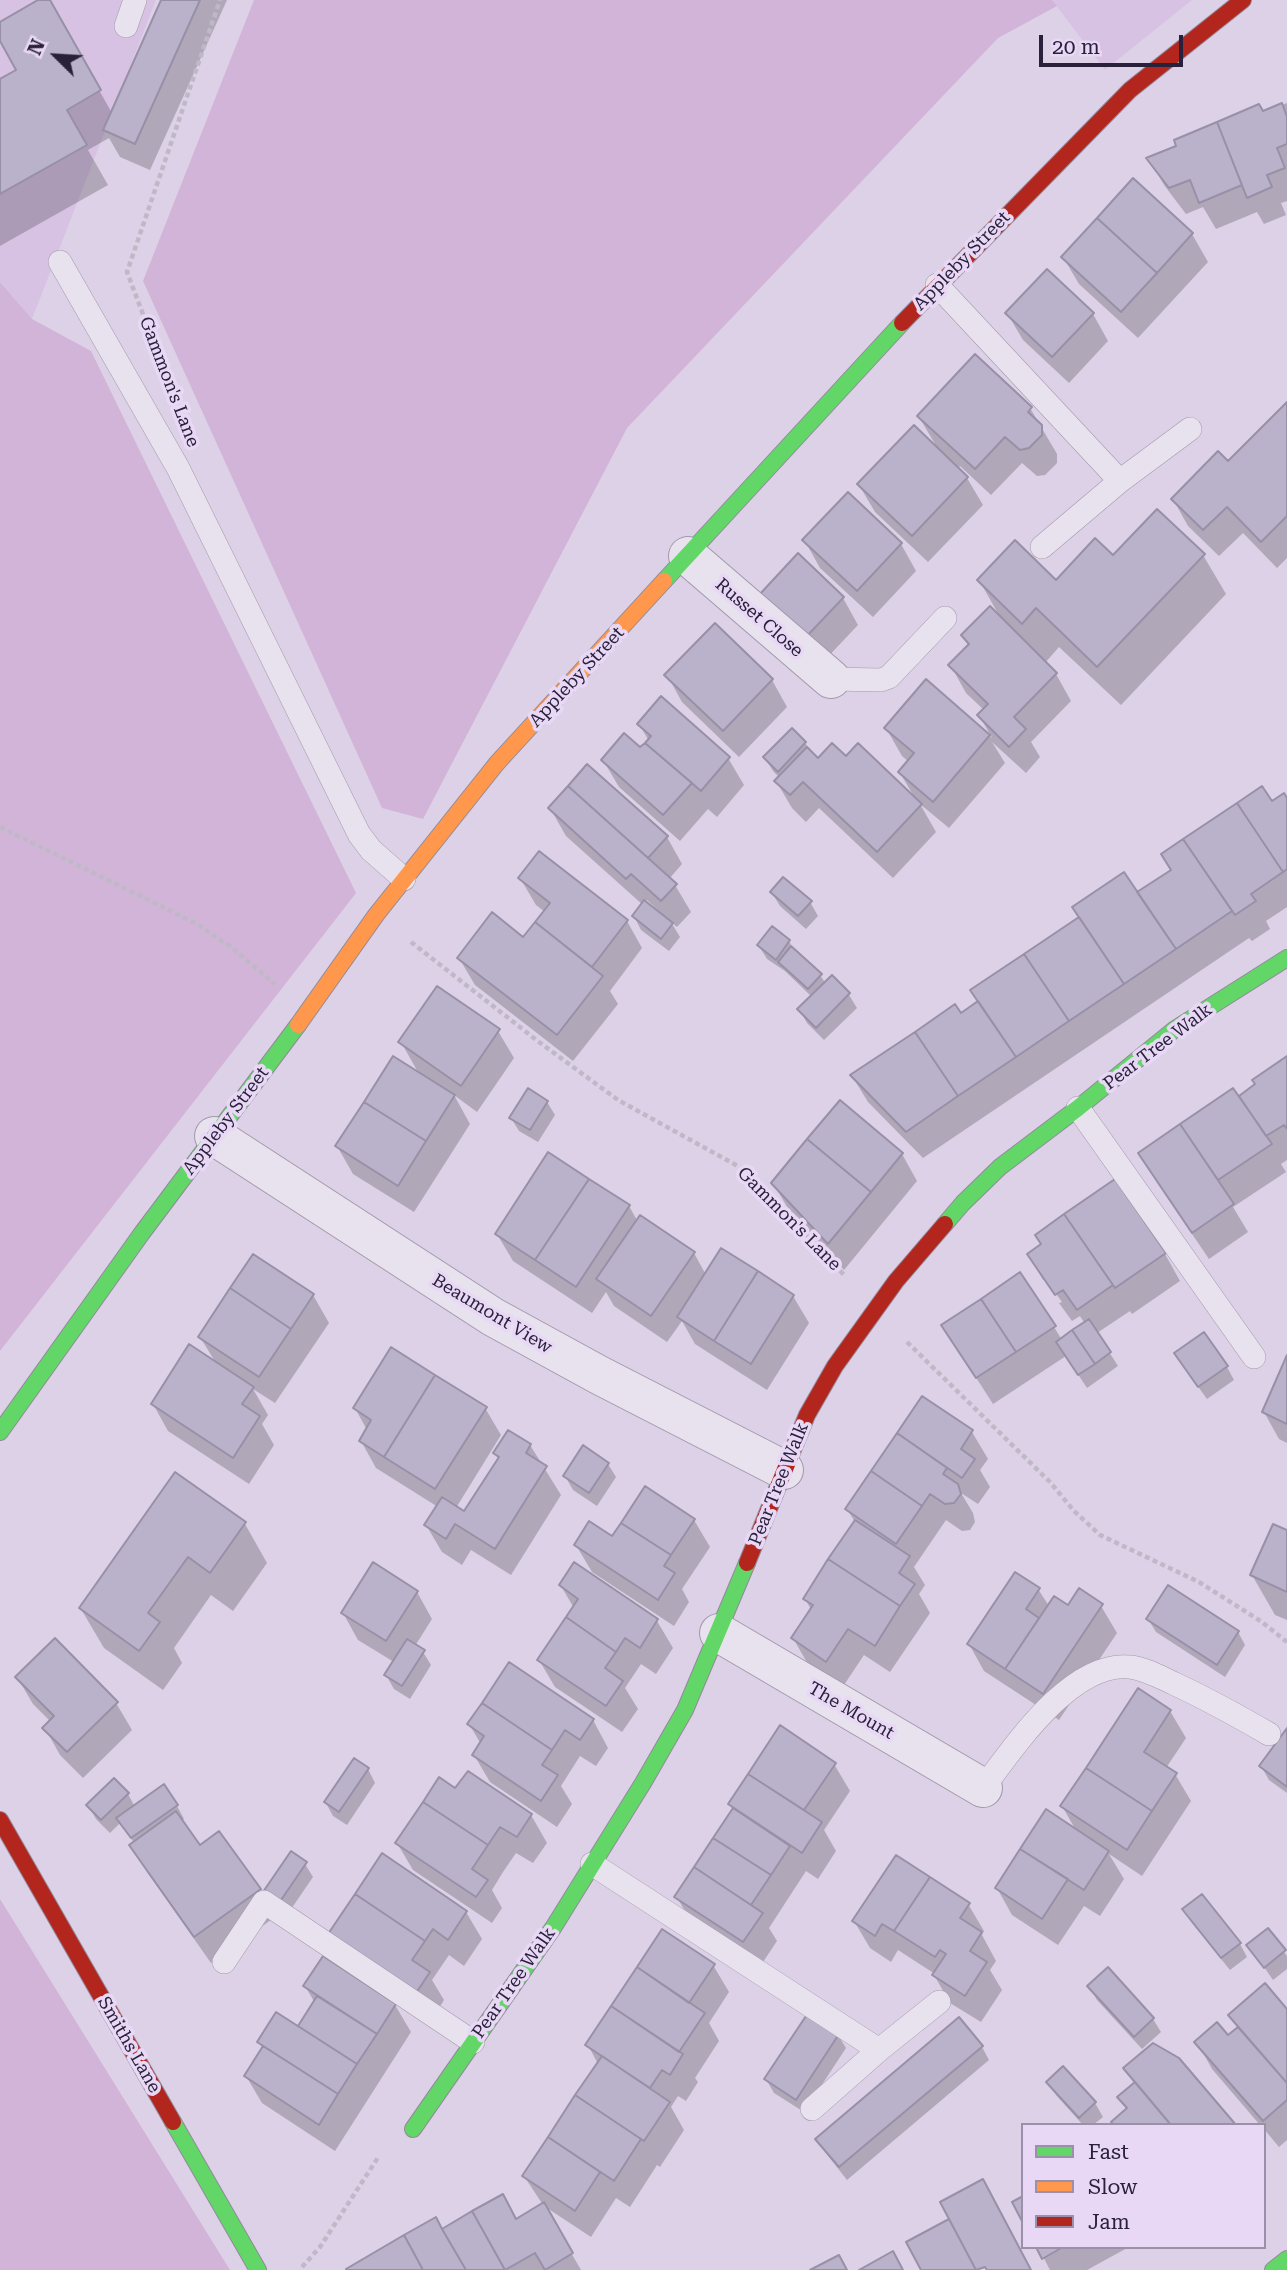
<!DOCTYPE html>
<html>
<head>
<meta charset="utf-8">
<style>
	body { margin:0 }
	#map { position:relative; width:1287px; height:2270px; overflow:hidden; background:#dcd1e6; font-family:"Roboto Serif",serif }
	canvas { display:block }
	.legend { position:absolute; left:1021px; top:2123px; width:245px; height:126px; box-sizing:border-box; background:#e8d8f5; border:2px solid #9c8fab; margin:0; padding:9px 12px; list-style:none; font-size:21px; color:#29213b }
	.legend li { display:flex; align-items:center; gap:14px; height:35px }
	.legend b { width:35px; border:2px solid #9c8fab }
	.north { position:absolute; left:21px; top:21px; width:70px; height:70px; -webkit-text-stroke:5px #e8d8f5; paint-order:stroke; rotate:294deg; font-size:19px; font-weight:700; line-height:28px; text-align:center; color:#29213b }
	.north::after { content:''; display:block; margin:auto; width:24px; height:32px; background:#29213b; clip-path:polygon(50% 0,100% 100%,50% 72%,0 100%) }
	.scale { position:absolute; left:1039px; top:35px; width:144px; height:32px; box-sizing:border-box; border:4px solid #29213b; border-top:0; padding-left:9px; font-size:21px; line-height:24px; white-space:nowrap; color:#29213b; -webkit-text-stroke:5px #e8d8f5; paint-order:stroke }
</style>
</head>
<body>
<div id="map">
<canvas width="1287" height="2270"></canvas>
<ul class="legend">
<li><b style="height:9px;background:#63d668"></b>Fast</li>
<li><b style="height:9px;background:#ff974d"></b>Slow</li>
<li><b style="height:9px;background:#b3261e"></b>Jam</li>
</ul>
<div class="north">N</div>
<div class="scale">20 m</div>
</div>
<script>
const g = document.querySelector('canvas').getContext('2d');
g.lineJoin = 'round';
function paint(path, color) {
  g.fillStyle = color;
  g.fill(path, 'evenodd');
}
function trace(path, color, width, dash) {
  g.strokeStyle = color;
  g.lineWidth = width;
  g.lineCap = dash ? 'butt' : 'round';
  g.setLineDash(dash || []);
  g.stroke(path);
}
function label(font, color, halo, rows, align = 'center') {
  g.font = font + ' "Roboto Serif",serif';
  g.lineWidth = 7;
  g.setLineDash([]);
  g.textBaseline = 'middle';
  g.strokeStyle = halo;
  g.fillStyle = color;
  for (const [text, x, y, turn = 0] of rows) {
    g.save();
    g.translate(x, y);
    g.rotate((+turn || 0) * Math.PI / 180);
    g.textAlign = isNaN(turn) ? turn : align;
    if (halo) g.strokeText(text, 0, 0);
    g.fillText(text, 0, 0);
    g.restore();
  }
}
paint(new Path2D(`
	M0,0h156l-124,319 -32,-37z
	M1052,0h140l-87,70z`), '#d8c2e4');
paint(new Path2D(`
	M254,0h798l5,6 -59,32 -371,390 -204,391 -41,-11 -239,-527z
	M0,282l32,37 59,32 265,542 -356,458z
	M0,1899l230,371h-230z`), '#d2b4d8');
paint(new Path2D(`
	M41,0h7l64,113 51,-113h64l-77,170 -30,-13 -11,-19 -21,12 20,35 -108,61v-165l19,-11 -19,-32v-14z
	M1287,103v98l-6,2 5,12 -22,9 -7,-12 -41,17 -13,-22 -17,7 -22,-29 -15,-26z
	M1133,181l59,53 16,28 -70,76 -59,-54 -16,-27z
	M1007,313l86,1 15,27 -39,42 -46,-43z
	M1287,404v154l-10,10 -34,-35 -24,23 -31,-30 -15,-27 55,-36z
	M1030,408l27,46v9l-12,12 -8,1 -15,-13 -31,32 -31,-29 -2,3 9,9 16,27 -55,57 -53,-50 -16,-27 79,-36 -19,-32z
	M805,541l96,3 15,27 -43,46 -53,-49z
	M1203,555l23,39 -105,111 -62,-58 -14,16 11,11 15,27 -40,41 9,15 -14,16 -34,-31 13,21 -56,65 -29,-24 16,28 -43,46 -74,-70 -13,14 -14,-14 -16,-27 4,-3 -7,-7 -8,-13 40,-15 14,18 27,-2 69,39 -15,-25 9,-11 -7,-6 -16,-28 40,-46 66,56 -13,-23 5,-5 -18,-17 -15,-27 18,-19 -6,-11 37,-19 -21,-37 77,2 57,-25z
	M843,598l15,27 -36,38 -44,-42z
	M667,675l105,5 15,27 -48,50 -57,-55z
	M639,724l89,34 16,27 -27,32 -9,-8 -28,32 -61,-54 -16,-27 37,-10 9,-9z
	M1261,788l10,16 16,-3v106l-21,14 4,8 -18,12 -3,-3 -326,220 -55,-56 -16,-26 108,-60 212,-145 -9,-16z
	M550,808l117,29 15,27 -13,15 6,6 16,27 -14,15 -6,-5 9,15 -11,14 -28,-21 -7,-14 9,-11 -77,-69zM647,900l13,12 -2,2 -14,-11z
	M520,878l107,43 15,27 -32,43 8,13 -45,57 -98,-76 -16,-27 65,-19 13,-16 8,-11 -9,-7z
	M772,893l38,9 8,14 -12,13 -26,-23z
	M789,941l6,12 25,22 6,9 6,-6 17,17 8,13 -33,32 -17,-17 -8,-14 13,-12 -27,-26 -18,-12 -8,-13z
	M498,1031l16,27 -37,54 -23,-17 16,29 -56,88 -61,-38 -16,-28 82,-72 -18,-32z
	M1287,1058v102l-6,4 5,8 -53,35 15,25 -39,27 -53,-78 -16,-27 93,-64 5,8 19,-13z
	M547,1102l8,13 -17,27 -19,-11 -8,-13z
	M902,1154l15,27 -73,89 -55,-60 -16,-27z
	M629,1206l9,16 56,31 12,22 87,21 16,27 -42,67 -72,-46 -13,-23 -15,21 -53,-36 -8,-14 -14,21 -79,-52 -16,-27z
	M1165,1254l15,27 -48,33 -2,-3 -33,22 21,33 -31,22 -21,-32 -73,48 -50,-78 111,1 8,13 23,-16 -5,-8 -8,5 -13,-18 3,-1 -16,-22h-3l-14,-25z
	M313,1295l16,28 -54,80 -22,-14 15,26 -6,9 12,21 -25,39 -81,-53 -15,-27 63,-41 -16,-26z
	M1287,1360v83l-8,-4 -15,-27z
	M1184,1367h43l7,13 -27,19z
	M923,1398l49,34 16,27 -8,11 10,17 -12,17 -17,-11 12,20 2,9 -5,8 -8,1 -16,-11 -32,47 11,18 -6,9 11,19 -40,59 -26,-17 -22,33 -33,-22 -16,-28 19,-27 -7,-12 50,-77 -8,-13z
	M355,1408h130l16,27 -45,73 8,5 35,-53 -4,-7 35,-8 31,50 -50,80 -40,-25 -9,15 -20,-13 -16,-27 12,-18 -62,-39 -15,-27 6,-11z
	M608,1464l8,13 -19,29 -24,-16 -8,-14z
	M694,1520l16,27 -28,42 7,13 -15,24 -82,-54 -16,-27z
	M245,1524l22,39 -34,48 -22,-16 -37,53 8,15 -19,27 -59,-42 -23,-39z
	M1287,1532v88l-12,-5 -23,-40z
	M575,1565l82,56 16,27 -17,26 -15,-10 -16,24 13,21 -16,23 -67,-45 -16,-27 35,-52 -13,-22z
	M1038,1589l11,17h52l16,27 -58,87 -75,-49 -15,-27z
	M417,1592l15,27 -17,27 8,6 8,13 -21,34 -16,-10 -8,-14 8,-13 -36,-22 -15,-27z
	M1148,1619l90,13 7,13 -20,32 -69,-45z
	M17,1677l99,26 16,27 -49,48 -23,-23 -15,-27 6,-6 -18,-18z
	M1170,1711l16,27 -20,30 9,6 16,27 -49,75 -33,-22 15,25 -24,37 -16,-10 -26,39 -46,-30 -15,-27 80,-56 -15,-26z
	M593,1720l15,28 -12,18 -16,-10 -19,30 11,18 -15,23 -67,-45 -16,-27 7,-11 -12,-20z
	M781,1728l53,36 16,27 -26,39 12,21 -18,28 -12,-8 -37,57 8,13 -18,27 -67,-44 -15,-27 56,-86 -3,-7z
	M1287,1731v62l-18,-13 -8,-14z
	M368,1769l7,14 -28,42 -14,-9 -7,-13z
	M456,1791l75,24 16,28 -14,20 -17,-10 -13,19 -11,18 10,18 -10,15 -79,-53 -16,-27z
	M128,1794l7,13 42,-1 7,13 -3,2 18,26 60,43 16,27 -64,46 -64,-91 -16,-27 3,-2 -13,-21 -11,11 -14,-14 -8,-14z
	M305,1864l8,13 -26,38 -14,-10z
	M968,1904l16,27 -2,4 14,26 -6,9 12,20 -21,32 -31,-19 -16,-28 1,-1 -37,-24 -7,12 -21,-14 -16,-27z
	M1185,1910l55,34 7,13 -17,13 -38,-47z
	M466,1912l16,27 -18,27 -15,-11 -17,25 12,20 -12,19 -87,-58z
	M1268,1930l19,26v13l-14,11 -24,-35z
	M713,1965l16,27 -20,31 10,18 -24,37 3,4 -12,19 -8,-5 -7,11 13,23 -24,37 -3,-2 -27,42 -14,-9 -25,39 -47,-31 37,64h-233l94,-39 74,-10 27,-16 -19,-29 74,-112 -10,-19z
	M305,1986l90,19 16,27 -76,119 -73,-48 -16,-27 17,-27 -4,-7 40,-14 16,-25z
	M1089,1986l64,33 8,13 -19,17 -45,-49z
	M1287,2011v129l-8,7 -15,-18v-4h-4l-48,-56 -15,-27 31,-5 10,-8 -7,-14z
	M838,2035l8,13 -42,64 -30,-19 -8,-14z
	M982,2047l7,13 -142,120 -22,-28 -8,-13z
	M1063,2069l32,34 8,14 -10,8h-10l-27,-30 -8,-13z
	M1038,2247h91l-42,23h-37z`), '#0003');
const building = new Path2D(`
	M38,0h12l51,90 -34,20 20,35 -87,49v-115l16,-9 -16,-29v-19z
	M161,0h39l-65,144 -32,-14z
	M1282,103l5,14v27l-10,4 8,20 -18,7 5,12 -25,11 -30,-76 42,-18 4,7z
	M1217,122l25,63 -43,18 -9,-23 -21,8 -23,-30 30,-12 -2,-6z
	M1133,178l60,55 -36,40 -60,-55z
	M1097,218l60,55 -36,39 -60,-55z
	M1047,269l47,44 -42,44 -47,-44z
	M975,354l57,53 -4,5 14,13v10l-13,13 -9,2 -15,-13 -30,32 -58,-53z
	M1287,402v114l-26,26 -34,-35 -24,23 -32,-31 47,-48 10,10z
	M914,425l54,52 -56,59 -55,-52z
	M848,492l54,51 -45,48 -55,-51z
	M1157,509l48,45 -108,113 -61,-59 -14,16 -45,-44 38,-40 41,40 39,-42 18,17z
	M798,553l46,44 -38,40 -46,-43z
	M990,606l67,67 -43,44 12,12 -17,18 -32,-32 11,-11 -40,-39 21,-21 -8,-9z
	M715,623l58,56 -50,52 -59,-56z
	M926,679l64,56 -57,67 -35,-30 16,-19 -30,-25z
	M661,696l69,61 -29,34 -56,-48 6,-7 -14,-12z
	M792,728l14,14 -28,30 -15,-15z
	M624,733l16,14 5,-4 47,40 -29,32 -62,-55z
	M832,743l14,13 12,-13 64,61 -45,48 -74,-70 -13,13 -16,-14 33,-34 11,11z
	M587,764l81,72 -20,22 -80,-72z
	M568,786l109,98 -16,17 -30,-27 -5,5 -78,-71z
	M1262,786l10,15 12,-8 3,5v71l-4,3 -46,-69z
	M1237,803l46,69 -32,22 5,7 -21,14 -52,-76z
	M1183,839l49,72 -56,38 -39,-57 34,-22 -10,-16z
	M539,851l89,69 -36,47 -57,-45 15,-19 -32,-25z
	M1124,872l52,77 -52,35 -52,-77z
	M783,877l29,24 -14,15 -28,-24z
	M644,900l29,23 -12,16 -29,-23z
	M492,912l31,25 12,-15 68,54 -46,59 -100,-77z
	M1079,917l45,67 -55,37 -45,-67z
	M772,926l18,14 -14,20 -19,-15z
	M791,946l31,28 -14,15 -30,-27z
	M1024,954l45,67 -53,36 -46,-67z
	M832,975l18,18 -34,35 -19,-19z
	M437,986l63,43 -39,57 -63,-44z
	M978,1001l38,56 -58,39 -43,-64 40,-28 6,9z
	M915,1032l43,64 -52,36 -56,-57z
	M393,1056l62,39 -29,46 -62,-39z
	M1287,1056v73l-3,-4 -18,11 -27,-40 16,-12 -3,-4z
	M528,1088l20,13 -18,29 -21,-12z
	M1233,1088l39,56 -54,36 -38,-56z
	M840,1100l63,53 -32,39 -64,-53z
	M364,1102l62,39 -28,45 -63,-40z
	M1180,1124l54,80 -42,29 -54,-80z
	M807,1139l64,53 -43,52 -57,-61z
	M548,1152l41,27 -54,81 -40,-26z
	M589,1179l41,26 -54,82 -41,-27z
	M1115,1179l51,74 -51,35 -51,-74z
	M1064,1214l49,71 -36,25 -14,-20 -8,5 -28,-41 14,-10 -6,-9z
	M640,1215l55,37 -44,64 -55,-37z
	M721,1248l37,23 -44,70 -37,-24z
	M253,1254l61,40 -23,35 -61,-41z
	M758,1271l36,24 -43,69 -37,-23z
	M1020,1272l36,54 -40,26 -35,-53z
	M230,1288l61,41 -32,48 -61,-40z
	M981,1299l35,53 -40,26 -35,-53z
	M1089,1319l22,33 -16,12 -23,-34z
	M1072,1330l23,34 -17,11 -22,-33z
	M1204,1332l24,34 -30,21 -24,-34z
	M189,1344l65,43 -12,17 18,12 -27,42 -82,-54z
	M391,1347l44,28 -51,82 -25,-16 12,-21 -18,-12z
	M1287,1355v69l-25,-12z
	M435,1375l52,32 -52,82 -51,-32z
	M922,1396l51,34 -12,19 14,10 -13,19 -65,-45z
	M508,1430l23,14 -5,9 21,13 -52,83 -40,-25 -9,15 -22,-14 18,-28 22,14 35,-54 -6,-4z
	M897,1433l50,35 -4,6 15,10 3,10 -7,9 -9,1 -15,-10 -8,12 -51,-35z
	M583,1445l26,18 -20,30 -26,-17z
	M871,1471l51,35 -26,38 -51,-35z
	M175,1472l71,50 -36,51 -22,-16 -40,56 12,9 -21,29 -60,-43z
	M645,1486l50,33 -24,36 -50,-32z
	M855,1520l55,36 -11,17 16,11 -15,22 -72,-47z
	M589,1521l23,15 9,-13 50,32 -7,11 11,7 -17,27 -84,-55z
	M1273,1524l14,6v62l-37,-17z
	M828,1559l72,47 -25,40 -27,-17 -22,33 -35,-24 22,-33 -10,-6z
	M373,1562l45,29 -32,50 -45,-28z
	M574,1562l84,57 -18,29 -15,-10 -9,14 -50,-35 12,-18 -19,-14z
	M1015,1572l25,16 -14,21 13,9 -34,51 -38,-25z
	M1168,1585l71,46 -22,34 -71,-46z
	M1079,1588l24,16 -60,90 -38,-25 49,-73 14,9z
	M566,1617l50,35 -11,16 18,13 -17,25 -69,-46z
	M55,1638l63,64 -51,50 -25,-24 12,-12 -39,-39z
	M407,1639l18,11 -23,36 -18,-11z
	M509,1662l85,57 -14,21 -15,-10 -13,20 -70,-47z
	M1138,1688l33,22 -27,42 33,21 -25,38 -66,-43z
	M482,1703l70,47 -10,15 16,10 -17,26 -69,-46 12,-19 -17,-12z
	M780,1725l56,38 -32,47 -56,-36z
	M1287,1728v59l-28,-21z
	M354,1758l15,10 -30,44 -15,-10z
	M1086,1768l66,43 -25,39 -67,-44z
	M468,1771l64,43 -15,23 -17,-10 -12,18 -65,-43 16,-25 16,11z
	M748,1774l74,48 -20,31 -74,-49z
	M114,1778l15,15 -28,27 -15,-15z
	M164,1784l14,21 -47,33 -15,-20z
	M423,1802l65,43 -16,24 16,11 -12,17 -81,-54z
	M733,1808l57,38 -19,29 -58,-37z
	M1046,1809l63,42 -25,39 -64,-41z
	M176,1811l24,34 19,-14 42,58 -67,48 -65,-92z
	M713,1838l58,37 -20,30 -57,-38z
	M1020,1849l48,30 -26,40 -47,-31z
	M291,1851l16,11 -28,41 -16,-11z
	M382,1853l85,58 -19,29 -15,-11 -8,12 -70,-47z
	M896,1855l34,22 -36,54 -12,-7 -7,12 -23,-15z
	M694,1867l69,46 -20,29 -69,-45z
	M930,1877l40,26 -10,15 22,14 -12,19 17,11 -22,34 -33,-21 14,-21 -6,-4 -5,7 -41,-26z
	M355,1894l70,47 -13,19 18,12 -14,21 -88,-59z
	M1202,1894l39,49 -20,15 -39,-49z
	M1268,1928l18,22 -22,18 -18,-23z
	M662,1929l53,35 -26,39 -52,-36z
	M323,1956l73,48 -19,30 -74,-48z
	M637,1967l68,46 -26,39 -68,-46z
	M1108,1967l46,51 -20,19 -47,-51z
	M1265,1983l22,26v74l-59,-68z
	M317,1996l60,38 -20,30 -59,-38z
	M611,2006l72,48 -13,21 -8,-5 -12,18 -65,-43z
	M276,2012l81,52 -19,30 -81,-52z
	M808,2013l31,21 -43,66 -32,-21z
	M959,2017l24,29 -144,121 -24,-28z
	M1217,2022l11,13 10,-8 49,56v17l-24,21 -69,-79z
	M1153,2043l26,15 57,67h-65l-48,-57z
	M263,2046l75,48 -19,31 -75,-49z
	M602,2056l68,46 -26,39 -69,-46z
	M1063,2066l33,36 -17,16 -33,-36z
	M1135,2082l36,43h-57l-3,-3 16,-14 -10,-11z
	M575,2095l66,44 -27,42 -66,-44z
	M548,2137l52,35 -25,39 -53,-35z
	M983,2179l48,91h-44l-2,-3 -9,3 -36,-68z
	M503,2194l13,25 28,-17 29,51 -28,17 -10,-17 -30,17 -33,-59z
	M1023,2196v27l-11,-21z
	M472,2211l33,59h-39l-24,-41z
	M436,2217l6,12 24,41h-43l-19,-35z
	M949,2219l27,51h-55l-15,-28z
	M404,2235l19,35h-77v-1z
	M1036,2247h27l-21,12z
	M893,2251l10,19h-44z
	M839,2255l8,15h-37z`);
paint(building, '#bab2ca');
trace(building, '#9790a6', 2);
const lane = new Path2D(`
	M126,26l9,-26
	M60,262l118,206 181,366 12,16 33,29
	M937,285l183,196 -78,66
	M1120,481l70,-52
	M831,679l50,1 8,-3 56,-59
	M1078,1108l176,249
	M983,1788c31,-41 88,-127 147,-121 16,2 30,10 45,17 32,15 63,32 94,50
	M592,1864l287,186 60,-48
	M224,1962l40,-60 209,140
	M812,2109l67,-59`);
const street = new Path2D(`
	M688,556l143,123
	M214,1136l279,181 106,58 185,95
	M719,1633l264,155`);
const fast = new Path2D(`
	M664,581l238,-258
	M945,1224l18,-21 37,-36 78,-59 97,-79 112,-71
	M0,1432l142,-199 156,-208
	M173,2122l85,148
	M413,2129l140,-201 90,-145 42,-73 62,-147
	M1273,2270l14,-11`);
const slow = new Path2D(`
	M298,1025l78,-110 121,-152 167,-182`);
const jam = new Path2D(`
	M902,323l228,-233 113,-90
	M747,1563l60,-148 28,-49 61,-85 49,-57
	M0,1820l173,302`);
trace(lane, '#a299ac', 24);
trace(street, '#a299ac', 40);
trace(fast, '#918a9b', 18);
trace(slow, '#918a9b', 18);
trace(jam, '#918a9b', 18);
trace(new Path2D(`
	M158,354l-31,-82 93,-272
	M0,827l197,97 34,23 44,37
	M411,942l128,100 79,58 127,70 100,106
	M907,1342l143,140 24,29 26,24 99,47 63,40 25,20
	M302,2267l18,-20 59,-91`), '#bfb9c7', 4.5, [5, 3.5]);
trace(lane, '#e8e2ee', 23);
trace(street, '#e8e2ee', 38);
trace(fast, '#63d668', 16);
trace(slow, '#ff974d', 16);
trace(jam, '#b3261e', 16);
label('18px', '#29213b', '#e8d8f5', [
	["Appleby Street",962,261,-46],
	["Gammon's Lane",169,382,69],
	["Russet Close",759,618,41],
	["Appleby Street",577,677,-47],
	["Pear Tree Walk",1158,1047,-37],
	["Appleby Street",226,1121,-53],
	["Gammon's Lane",789,1219,45],
	["Beaumont View",492,1314,31],
	["Pear Tree Walk",779,1484,-68],
	["The Mount",851,1711,30],
	["Pear Tree Walk",514,1983,-55],
	["Smiths Lane",129,2045,60]
]);
</script>
</body>
</html>
